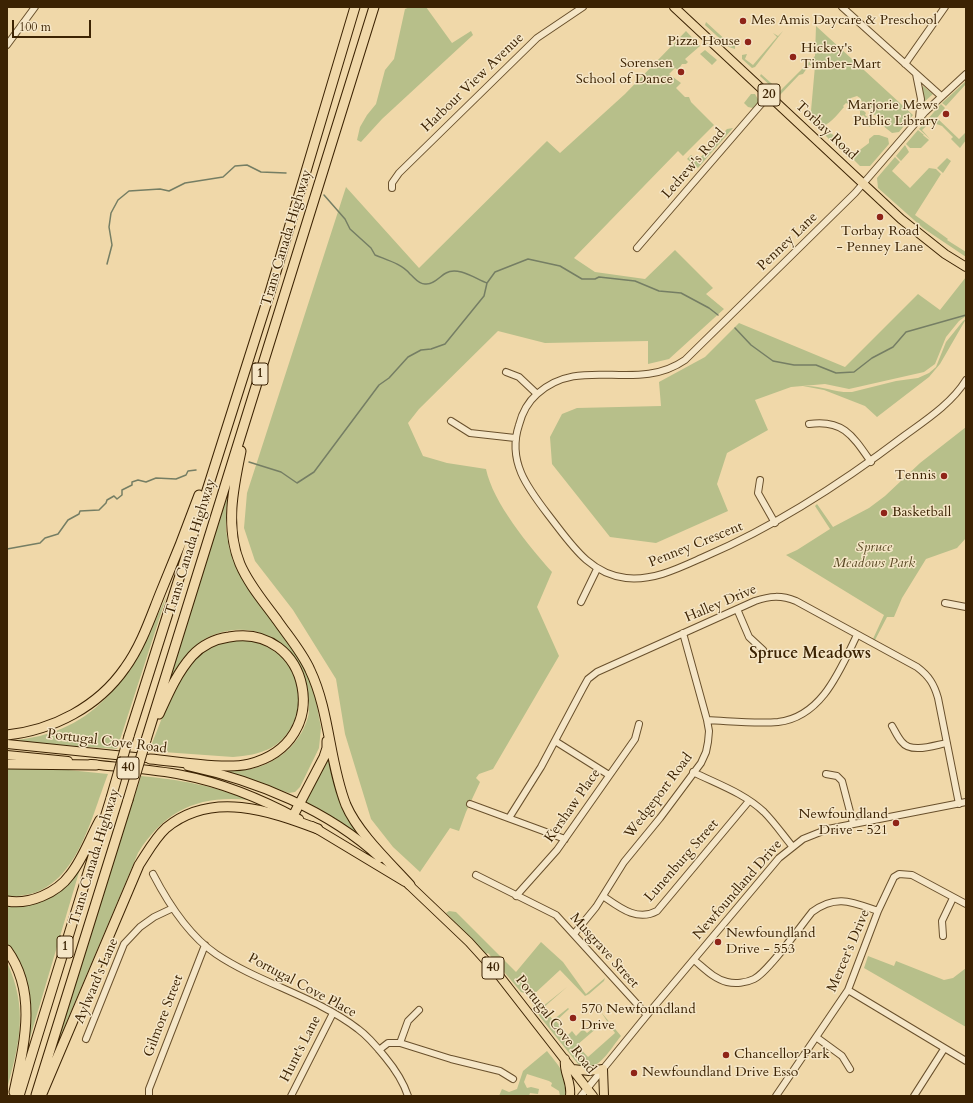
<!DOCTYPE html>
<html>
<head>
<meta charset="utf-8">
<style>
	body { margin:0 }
	#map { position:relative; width:973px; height:1103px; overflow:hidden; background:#f0d8a9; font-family:Cardo,serif }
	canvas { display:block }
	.frame { position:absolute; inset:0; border:8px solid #3c2303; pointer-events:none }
	.scale { position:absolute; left:12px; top:20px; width:79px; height:18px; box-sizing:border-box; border:2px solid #3c2303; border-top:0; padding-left:5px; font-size:12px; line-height:14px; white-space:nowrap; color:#3c2303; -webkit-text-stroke:3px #f5e6c7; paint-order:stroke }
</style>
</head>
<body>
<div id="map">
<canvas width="973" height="1103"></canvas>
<div class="frame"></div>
<div class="scale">100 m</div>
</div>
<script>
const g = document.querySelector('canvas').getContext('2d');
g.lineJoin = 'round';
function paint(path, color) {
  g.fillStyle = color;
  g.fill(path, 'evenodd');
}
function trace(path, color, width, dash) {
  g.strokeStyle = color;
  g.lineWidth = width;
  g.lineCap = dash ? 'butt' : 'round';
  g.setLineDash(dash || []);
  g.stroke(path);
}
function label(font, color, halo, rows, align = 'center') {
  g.font = font + ' Cardo,serif';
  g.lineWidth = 3;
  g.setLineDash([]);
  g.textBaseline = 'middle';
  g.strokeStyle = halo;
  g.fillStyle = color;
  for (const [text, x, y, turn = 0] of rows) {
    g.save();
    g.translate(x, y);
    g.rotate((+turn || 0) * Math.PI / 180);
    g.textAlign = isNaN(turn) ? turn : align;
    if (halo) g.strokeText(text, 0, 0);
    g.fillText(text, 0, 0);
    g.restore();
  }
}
paint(new Path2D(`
	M410,7h16l26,36 19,-12 2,4 -91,84 -21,23 -4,-2 3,-13 7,-12 9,-11 9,-34 9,-11 11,-50z
	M706,22l25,23 4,-2v6l-6,-2 -24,-22z
	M816,26l97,89 -14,17 -7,1 -15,-12 2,-3 -10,-7 1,-4 -5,1 -5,-10 -3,-2 -6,2 -3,6 -2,-1 -3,3 1,1c-9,10 -21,28 -34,15l5,-56 -6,-1 -6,9 -4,1 -19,20 -20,-19 3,-6 -2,4 19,17 35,-35z
	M686,31l14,15 -15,13 3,3 -2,2h-4l-4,6 -3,-2 -6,6 12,9 -5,5 9,9h4l2,5 23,23 -31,31 -5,-5 -104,107 21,14 50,7 30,-29 38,38 -7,6 18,15 -55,50 -21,5v-23l-103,2 -47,-12 -79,78 -11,14 15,33 24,7 39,6c7,34 43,77 66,103l-15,35 22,49 -66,113 -14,5 -3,4 4,4 -14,30 -7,19 -9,-3 -30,44 -27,-25 -22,-28 -26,-85 -9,-55 -43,-69 -38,-49 -11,-33 3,-35 99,-306 73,81 128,-127 13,12 65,-59z
	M783,31l-28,36 -3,1 -10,-9v-4l5,-1 -2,5 8,6 24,-28 -4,-4 5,3z
	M705,50l12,10 -5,5 -12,-11z
	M966,81v3l-20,22 -4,-3z
	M923,86l10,8 -10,9 -2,-16z
	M751,94h4l4,7 -6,7 -5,-1 -4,-4z
	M855,101l3,1 1,4 7,7 -1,2 11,9 -7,3 1,-5 -7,-7 -3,3v-7l-7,-7z
	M941,104l4,4 -8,10 22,21 7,-7v8l-6,8 -9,-9 2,-2 -11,-11 -11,-4 -9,8 8,9 -11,-10z
	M733,128l-35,40 -11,-9 4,-4 5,4h3l28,-30z
	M918,130l6,5 -1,1h1l5,4 -8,8h-11l-4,-4z
	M826,132l5,1 12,11v5l-3,1 -15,-15z
	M874,135h5l9,3 1,6 -19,22h-10l-13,-13 2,-1 4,3 16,-12v-4z
	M905,145l4,7 -8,9 -5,-5z
	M895,157l5,5 -8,9 18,17 19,-20 7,1 5,5 -26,41 33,24 -1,1 19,12v5l-43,-29 -45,-40 -1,-10z
	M947,158l4,3 -8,12 -6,-5z
	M966,277v39l-7,5 -13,16 -11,27 -11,8 -75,17 -24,-5 -34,3 -36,13 13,30 -41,23 -10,31 11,27 -72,32 -46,-6 -58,-73 -2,-27 12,-23 15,-6 84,-2 -2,-24 46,-25 34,-34 106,44 73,-73 22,16z
	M966,319l-26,45 -11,13 -52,40 -12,-11 -41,-16 -21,-4c18,-1 32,7 49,6l44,-11 22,-3 11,-5 7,-6 10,-25 17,-21z
	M966,427v111l-9,10 -31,11 -24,39 -8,19h-7l-12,23 -2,-1 11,-24 -98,-60 11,-5 33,-21 -15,-23 2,-2 16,23 36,-19 16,-12 35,-33z
	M228,494l-2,18v18l3,17 8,23 64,89 13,31 7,38 -2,20 -19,39 -5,5 -6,1 -85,-28c13,3 27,6 40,5 29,-3 56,-24 64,-53 2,-7 0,-17 -1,-24 -6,-36 -34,-67 -73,-63 -36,4 -50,25 -67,54z
	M167,595l-50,154 -110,-8c96,-7 124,-69 160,-146z
	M225,640c12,0 24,-1 36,4 10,4 25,14 31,24 16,25 5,66 -21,80 -12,6 -25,8 -38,9l-84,-6 25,-64 25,-34z
	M329,750l5,28 39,69 -70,-46z
	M39,767l69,7c-19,49 -34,127 -101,122v-128z
	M141,776c41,4 69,9 108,24 -50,-5 -84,10 -111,53l-77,182 -7,12z
	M82,862l-52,176 -1,-38 -12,-39 -10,-16v-40l37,-7z
	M449,911l7,1 60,60 25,-30 22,20 23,32 19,-16 -1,3 -15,13 -4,2 -25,-26 -28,26 10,11 25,-20 -24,21 10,12 15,-12 1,1 -13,12 12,14 4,-4 4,5 7,-7 4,4 10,-8 1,2 -21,18 11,12 27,-24 -14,-21 20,24c-11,13 -24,40 -43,28l-38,-47 -13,-23 -6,-2 -33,-39 -2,1 -40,-41z
	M868,956l26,10 2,-5 48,19 9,-2 13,-10v59l-102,-59z
	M7,962c21,47 13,79 0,127z
	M547,1051c14,18 19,21 20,45h-7l-1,-5 -8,-5 1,-3 -3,-2 -22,-7 -3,8 3,6 4,-1 8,2 -1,5 -8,-1 -1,3h-30l3,-7 7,3 8,-3 6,-18z`), '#b7bf8a');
trace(new Path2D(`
	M324,195l21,24 5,10 21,19 4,7c12,5 27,9 35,19 5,4 8,10 15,10 9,1 15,-8 21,-11 12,-7 30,6 41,10
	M107,264l5,-19 -3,-18 2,-14 7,-13 11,-9 31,-2 9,2 16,-8 38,-6 12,-11 12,-1 14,7 25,1
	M735,328l16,17 22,16 21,4h22l20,8 18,-1 18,-14 21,-11 13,-15 60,-17
	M249,462l32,10 16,11 17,-11 65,-87 10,-7 19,-21 13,-7 10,-1 14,-5 39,-48 3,-13 8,-11 33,-13 32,7 22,13h13l4,-2 36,4 24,10 22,2 28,15 9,7
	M7,549l33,-6 5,-5 13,-4 10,-14 11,-6 1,-3 19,-1 7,-7 1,-3 7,-4 3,3 5,-4v-5l10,-5v-3l6,-2 8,2 10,-4 20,1 10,-4 2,-4 8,-1`), '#757e64', 1.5);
const minor = new Path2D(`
	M842,7l99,89
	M7,45l28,-38
	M905,64l40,-57
	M916,74l5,25 -2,19
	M966,74l-41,38 -70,81 -170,167c-49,34 -104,-6 -148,34 -9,8 -15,19 -18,31 -13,39 12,67 34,96 20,26 38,53 73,57 29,3 55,-11 80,-22 72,-31 136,-73 198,-120 22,-16 48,-33 62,-56
	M392,188v-5l7,-10 138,-135 46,-31
	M637,248l132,-153
	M506,372l13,5 18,17
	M451,421l19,12 45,5
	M809,424c34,-5 44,12 62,38
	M760,480l-2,13 17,30
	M581,602l16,-33
	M945,603l21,4
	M737,609l12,28 14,13
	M707,720c23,1 48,4 71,2 44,-5 62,-52 79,-87
	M892,726c3,5 6,12 10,16 9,12 33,3 45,1
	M555,741l54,34
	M693,772c24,12 51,21 71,40 10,10 19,23 28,34
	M826,774l11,2 5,5 11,42
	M470,804l95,35
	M509,818l32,-51 42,-79 5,-9 9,-7 158,-71c15,-5 26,-6 41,0l121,66c12,9 17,17 21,31l21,106
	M153,874c15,29 35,61 63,80 43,29 101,43 142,75 11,8 19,18 27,28 10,12 18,24 23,39
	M476,875l80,40 91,100
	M516,896l41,-46 78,-111 4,-15
	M603,896c16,11 34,26 54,15l92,-110
	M574,934l22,-27 28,-45 36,-44 41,-55 5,-11 2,-10 1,-11 -2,-11 -24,-87
	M943,936l-1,-15 11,-23
	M694,960c10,8 20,19 33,22 8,2 19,1 27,-3 14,-7 46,-52 58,-67 24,-18 40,-10 66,-1
	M848,990l118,71
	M816,1037l26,19 8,13
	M86,1039l38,-95 16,-17 14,-10 19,-9
	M400,1043l8,-22 11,-11
	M379,1050l9,-7h12l51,16 49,12 13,8
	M149,1096v-7l56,-144
	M291,1096l42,-83
	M581,1096l66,-81 132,-157 24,-19 25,-10 138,-27
	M776,1096l72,-106 30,-79 16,-34 5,-3 13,1 54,29
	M914,1096l30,-47`);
const major = new Path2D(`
	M674,7l227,212 44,35 21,13
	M7,744l138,14
	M7,755l61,6
	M91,764c31,4 61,5 91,11 41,8 80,24 117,44
	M188,766c69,15 140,44 192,92
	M312,826l93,56
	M406,882l63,60 29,32 95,122
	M565,1059c-2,15 7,21 5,37
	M573,1069l16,2 14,-2 1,27`);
const highway = new Path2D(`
	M241,451c-8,38 -16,77 -1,113 9,21 24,38 37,56 11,16 25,32 33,50 20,42 19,92 36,135 12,28 43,57 64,80
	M7,735c46,-5 91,-28 118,-67 16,-22 25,-49 35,-74 14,-33 27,-66 39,-99
	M129,736l141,-444 85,-285
	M146,740l228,-733
	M150,759c26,2 75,11 99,5 88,-22 60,-142 -20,-127 -14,2 -27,8 -37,19 -15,17 -24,38 -33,58
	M7,764l89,1
	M293,816l31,-59 3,-9v-7
	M7,901c22,4 50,-8 63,-26 13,-16 20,-37 30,-55
	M7,950c31,43 17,95 7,142
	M36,1095l92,-295
	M19,1096l92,-298
	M41,1096l98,-231c8,-12 16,-27 27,-37 46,-38 104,-17 152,1`);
trace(minor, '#69502c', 8);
trace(major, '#3c2303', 10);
trace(highway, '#3c2303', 11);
trace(minor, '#f5e6c7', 6);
trace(major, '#f0d8a9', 8);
trace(highway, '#f0d8a9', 9);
const highwayBridge = new Path2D(`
	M111,798l18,-62
	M128,800l18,-60`);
trace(highwayBridge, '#3c2303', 11, []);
trace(highwayBridge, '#f0d8a9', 9);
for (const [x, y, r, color] of [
	[743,21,4,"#8f2418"],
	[748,42,4,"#8f2418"],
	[793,57,4,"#8f2418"],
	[681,72,4,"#8f2418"],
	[946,114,4,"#8f2418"],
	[880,217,4,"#8f2418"],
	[944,476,4,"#8f2418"],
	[884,513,4,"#8f2418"],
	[896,823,4,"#8f2418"],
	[718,942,4,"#8f2418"],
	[573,1018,4,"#8f2418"],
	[726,1055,4,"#8f2418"],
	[634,1073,4,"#8f2418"]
]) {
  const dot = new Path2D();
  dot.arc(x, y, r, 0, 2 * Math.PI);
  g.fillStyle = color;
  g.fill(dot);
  trace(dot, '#f5e6c7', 1.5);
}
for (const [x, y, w] of [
	[769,95,22],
	[260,374,16],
	[128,768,22],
	[65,947,16],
	[493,968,22]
]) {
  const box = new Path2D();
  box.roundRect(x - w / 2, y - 11, w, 22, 3);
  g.fillStyle = '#f5e6c7';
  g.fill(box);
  trace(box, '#3c2303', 1);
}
label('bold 13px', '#3c2303', null, [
	["20",769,95],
	["1",260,374],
	["40",128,768],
	["1",65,947],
	["40",493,968]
]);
label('14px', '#3c2303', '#f5e6c7', [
	["Mes Amis Daycare & Preschool",751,21],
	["Pizza House",740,42,"right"],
	["Hickey's",801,49],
	["Timber-Mart",801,65],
	["Sorensen",673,64,"right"],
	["School of Dance",673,80,"right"],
	["Marjorie Mews",938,106,"right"],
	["Public Library",938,122,"right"],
	["Torbay Road",880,232,"center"],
	["- Penney Lane",880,248,"center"],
	["Tennis",936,476,"right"],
	["Basketball",892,513],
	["Newfoundland",888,815,"right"],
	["Drive - 521",888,831,"right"],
	["Newfoundland",726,934],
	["Drive - 553",726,950],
	["570 Newfoundland",581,1010],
	["Drive",581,1026],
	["Chancellor Park",734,1055],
	["Newfoundland Drive Esso",642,1073]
], 'left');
label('14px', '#3c2303', '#f5e6c7', [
	["Harbour View Avenue",473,83,-44],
	["Torbay Road",826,131,43],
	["Ledrew's Road",694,164,-49],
	["Trans Canada Highway",287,238,-73],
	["Penney Lane",788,242,-44],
	["Penney Crescent",696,545,-22],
	["Trans Canada Highway",191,547,-73],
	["Halley Drive",721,604,-23],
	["Portugal Cove Road",107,742,7],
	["Wedgeport Road",659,796,-53],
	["Kershaw Place",573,806,-55],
	["Trans Canada Highway",95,857,-73],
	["Lunenburg Street",682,861,-49],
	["Newfoundland Drive",738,890,-49],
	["Musgrave Street",604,951,48],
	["Mercer's Drive",849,951,-67],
	["Aylward's Lane",97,981,-67],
	["Portugal Cove Place",302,986,28],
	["Gilmore Street",164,1016,-69],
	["Portugal Cove Road",555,1025,52],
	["Hunt's Lane",301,1049,-63]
]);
label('italic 14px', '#5b4a25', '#f5e6c7', [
	["Spruce",874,548],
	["Meadows Park",874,564]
]);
label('bold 16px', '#3c2303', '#f5e6c7', [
	["Spruce Meadows",810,654]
]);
</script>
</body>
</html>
